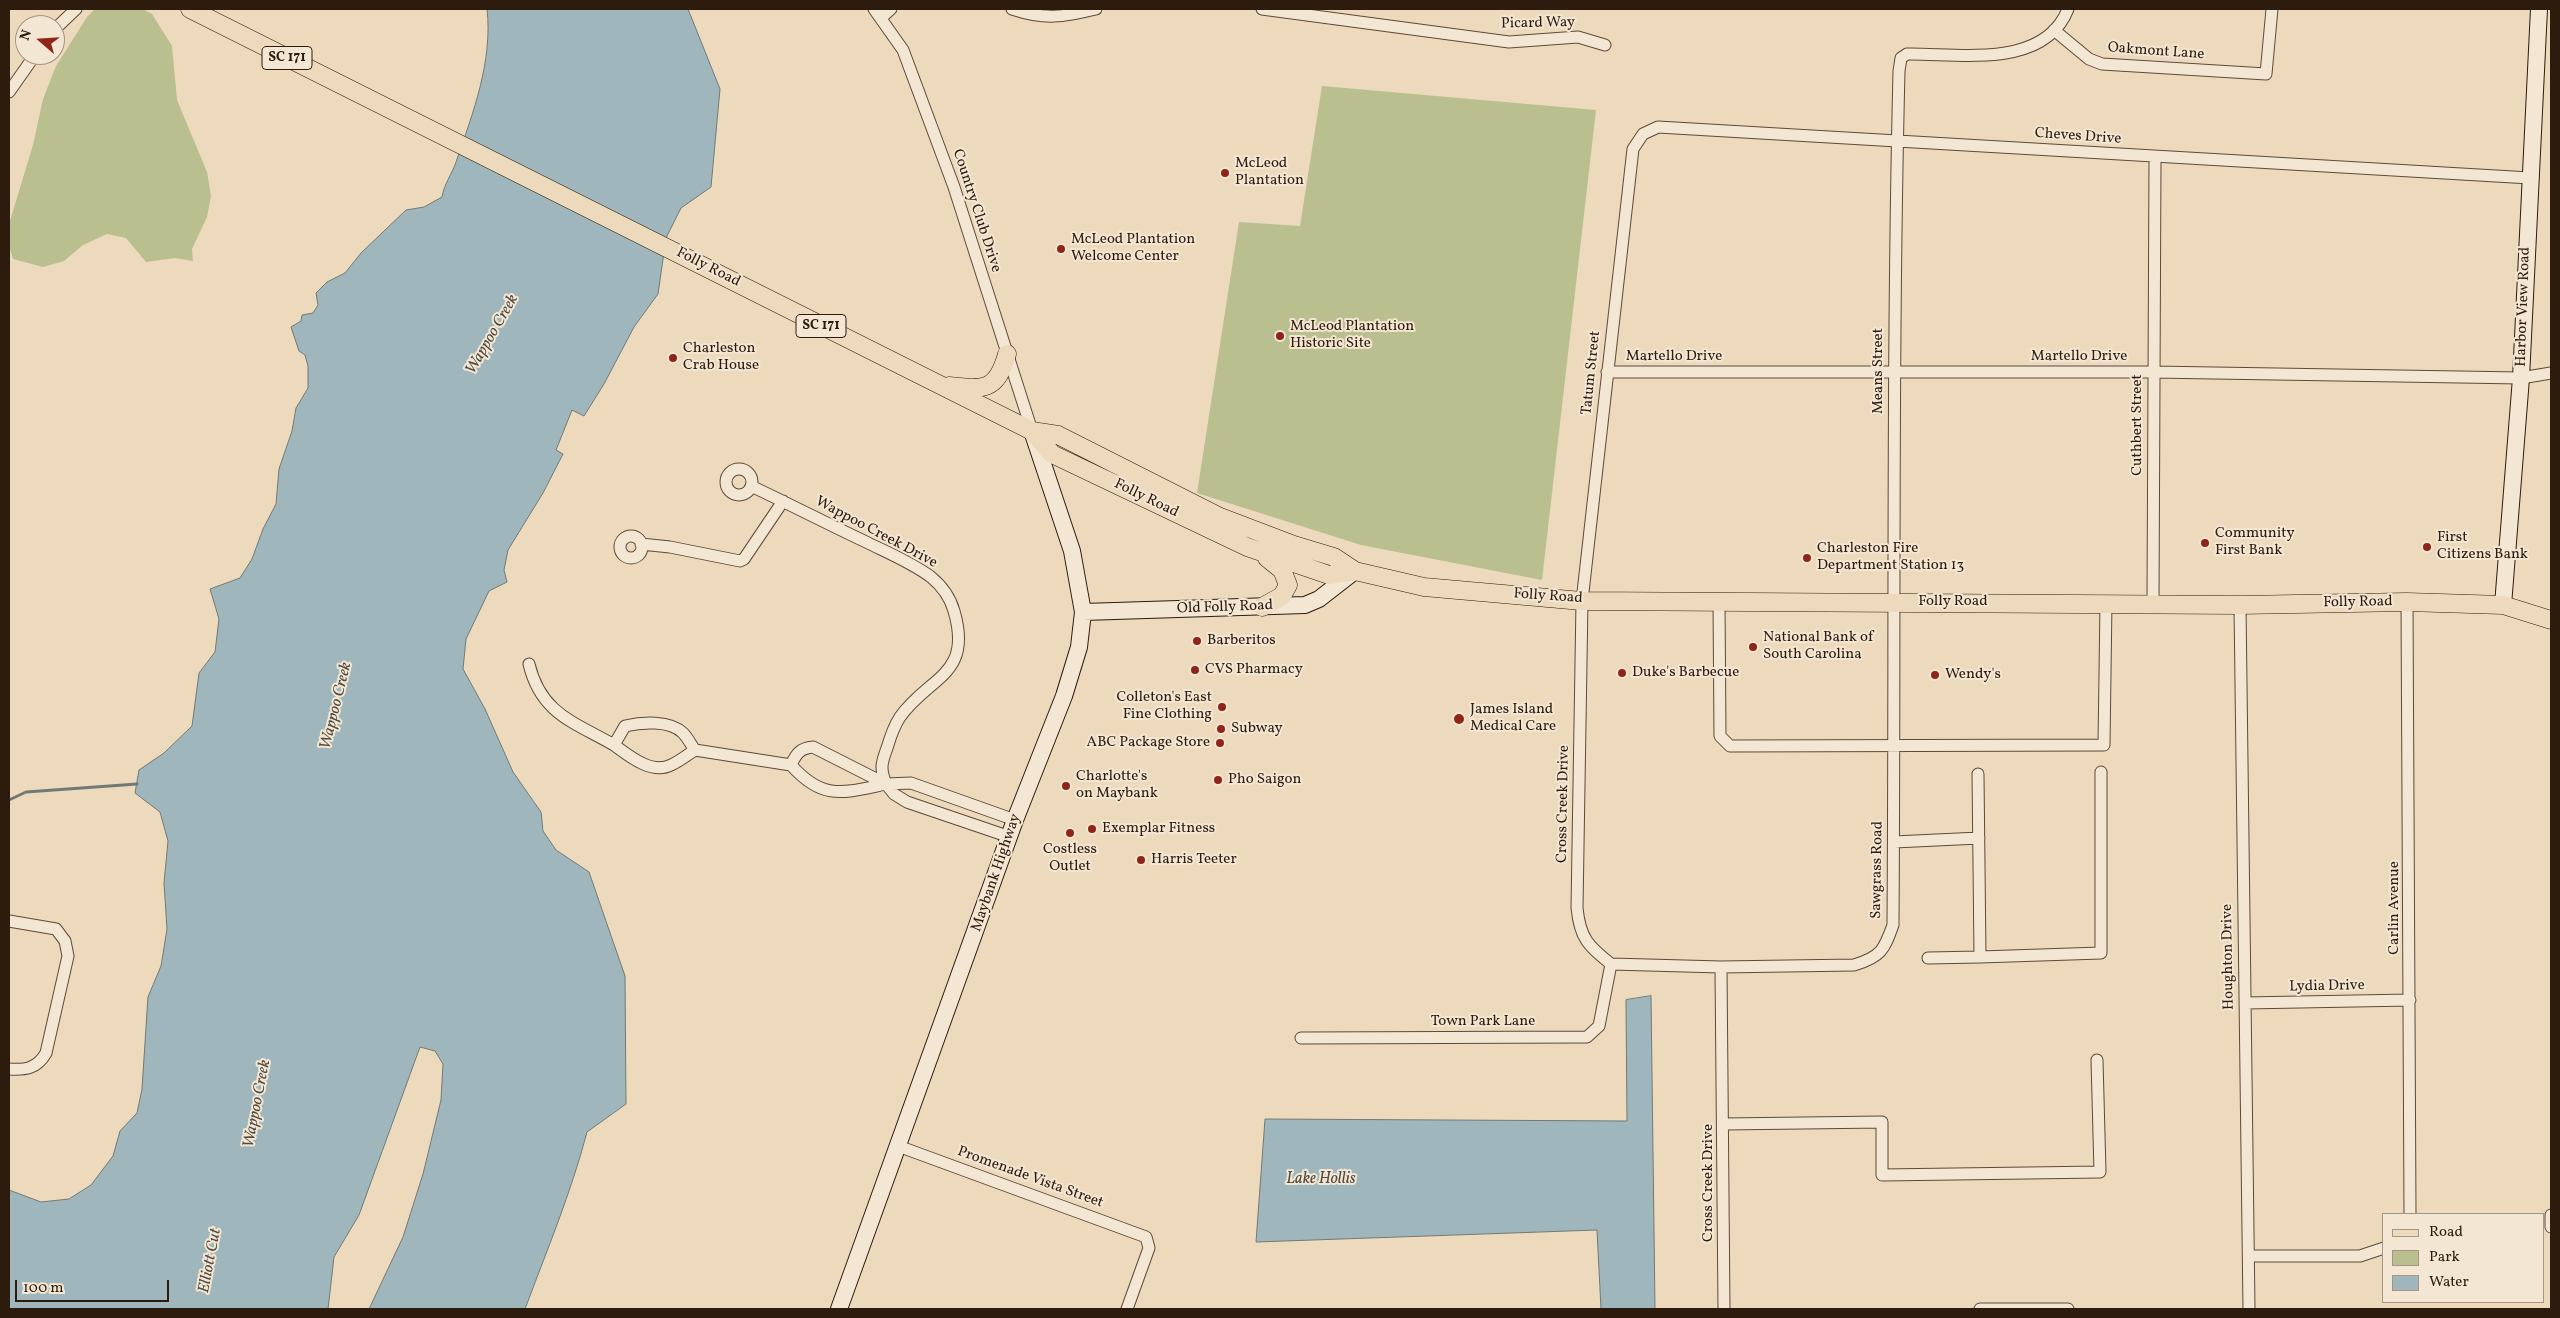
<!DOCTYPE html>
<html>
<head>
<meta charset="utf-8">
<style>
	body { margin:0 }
	#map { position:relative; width:2560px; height:1318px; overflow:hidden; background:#edd9bc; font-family:Vollkorn,serif }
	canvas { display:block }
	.frame { position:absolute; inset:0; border:10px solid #2d1b0e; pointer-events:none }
	.legend { position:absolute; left:2382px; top:1213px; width:162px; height:90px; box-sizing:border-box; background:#f3e6d3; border:1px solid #a49584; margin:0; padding:6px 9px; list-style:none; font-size:15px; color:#2d1b0e }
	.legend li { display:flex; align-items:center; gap:10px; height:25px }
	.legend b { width:25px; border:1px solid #a49584 }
	.north { position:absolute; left:15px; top:15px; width:50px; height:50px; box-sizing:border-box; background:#f3e6d3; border:1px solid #a49584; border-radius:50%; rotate:289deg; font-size:14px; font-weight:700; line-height:20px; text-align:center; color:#2d1b0e }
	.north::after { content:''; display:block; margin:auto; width:18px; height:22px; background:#8f2418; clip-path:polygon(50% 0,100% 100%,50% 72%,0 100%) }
	.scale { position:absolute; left:15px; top:1280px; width:154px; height:22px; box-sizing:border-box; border:2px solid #2d1b0e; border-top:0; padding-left:6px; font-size:15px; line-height:18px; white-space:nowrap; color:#2d1b0e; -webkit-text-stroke:4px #f3e6d3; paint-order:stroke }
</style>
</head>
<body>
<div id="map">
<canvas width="2560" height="1318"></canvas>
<div class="frame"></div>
<ul class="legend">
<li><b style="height:6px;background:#edd9bc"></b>Road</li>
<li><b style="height:14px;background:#babf8f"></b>Park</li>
<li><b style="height:14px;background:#9fb7bc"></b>Water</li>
</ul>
<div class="north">N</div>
<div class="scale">100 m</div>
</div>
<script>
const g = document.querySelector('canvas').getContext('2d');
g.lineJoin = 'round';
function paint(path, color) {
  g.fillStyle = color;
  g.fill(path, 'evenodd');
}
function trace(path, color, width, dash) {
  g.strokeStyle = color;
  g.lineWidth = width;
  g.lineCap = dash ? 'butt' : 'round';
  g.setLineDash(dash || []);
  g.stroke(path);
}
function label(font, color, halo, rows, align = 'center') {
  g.font = font + ' Vollkorn,serif';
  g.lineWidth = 4;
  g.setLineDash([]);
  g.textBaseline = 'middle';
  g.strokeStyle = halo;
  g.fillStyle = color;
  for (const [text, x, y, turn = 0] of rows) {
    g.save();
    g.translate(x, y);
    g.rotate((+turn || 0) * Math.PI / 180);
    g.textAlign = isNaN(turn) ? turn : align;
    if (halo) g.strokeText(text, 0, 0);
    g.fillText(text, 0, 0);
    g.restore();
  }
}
paint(new Path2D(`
	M95,9h48l9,5 20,32 5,54 30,72 4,24 -4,21 -15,32 1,12 -18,-3 -29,4 -20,-24 -19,-4 -24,11 -19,16 -21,6 -30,-8 -4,-14v-21l24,-79 10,-46 13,-33 31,-49z
	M1322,86l274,24 -54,470 -181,-35 -164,-52 42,-271 61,4z`), '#babf8f');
const water = new Path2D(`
	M487,9h201l32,80 -9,98 -30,21 -15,30 -8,56 -24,33 -30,57 -20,32 -12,-6 -16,40 7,4 -20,39 -35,57 -4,20 3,12 -18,9 -23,48 -3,30 22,40 28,63 28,40 2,19 13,19 33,22 36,104 1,128 -39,28c-16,61 -40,118 -62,177h-156l34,-72 20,-63 18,-74 2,-36 -8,-13 -15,-4 -61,168 -25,42 -6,52h-319v-119l32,12 28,-3 22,-14 22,-29 7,-25 17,-18 5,-24 6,-92 13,-31 6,-37 -3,-46 4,-42 -8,-29 -25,-19 4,-23 25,-17 28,-27 7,-53 16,-21 4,-33 -9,-30 30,-11 12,-19 11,-30 13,-25 3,-35 13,-38 4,-23 12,-20v-22l-3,-11 -6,-4 -8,-24 10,-6 1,-6 11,-2 5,-8 -2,-12 11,-11 18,-9 16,-20 45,-43 18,-3 18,-10c2,-13 10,-23 14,-35 17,-49 37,-101 31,-153z
	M1651,996l4,313h-54l-4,-79 -341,12 9,-123 362,2 -1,-121z`);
paint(water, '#9fb7bc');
trace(water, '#717976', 1);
trace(new Path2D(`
	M9,800l17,-8 111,-8`), '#717976', 3);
const minor = new Path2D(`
	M874,9l29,41 51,137 78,244
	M1012,9c33,11 51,8 84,0
	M1262,9l247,33 69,-5 27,8
	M881,18l10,-9
	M55,29l21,-20
	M2054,30l35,29 13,5 164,10 6,-65
	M9,92l26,-37
	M1607,372h546l368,6 30,-5
	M726 482a13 13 0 1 1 26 0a13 13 0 1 1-26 0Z
	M751,486c38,18 75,37 113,55 22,11 47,21 67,36 11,9 19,20 23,34 19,65 -25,65 -54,106 -6,9 -10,21 -13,31 -6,16 -7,21 -1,36
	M620 547a11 11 0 1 1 22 0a11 11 0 1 1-22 0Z
	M641,544l29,3 70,14 4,-2 39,-58
	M1719,601l1,135 10,10 374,-1 2,-143
	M2407,602l3,612
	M2153,603l2,-445
	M2240,605l9,704
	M529,664c12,50 45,58 85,81
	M813,747l73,37c-43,9 -63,17 -95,-19 5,-11 9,-17 22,-18z
	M695,750c-4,-5 -7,-12 -12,-17 -13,-13 -41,-11 -58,-7l-11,19c15,11 38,30 57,20 9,-4 16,-10 24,-15l96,15
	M1978,774l2,183 121,-4v-181
	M1010,837l-103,-35 -13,-8 -8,-10 25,-1 104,37
	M1894,842l85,-4
	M9,921l47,8 9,12 3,15 -22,97c-9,16 -21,17 -37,16
	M1928,958l52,-1
	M1611,964c-23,-18 -31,-26 -34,-56l5,-307 51,-452 10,-15 15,-7 872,51
	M1611,964l110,3 133,-2c27,-8 30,-15 39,-40 2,-285 -1,-569 6,-854l2,-13 6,-4c51,-1 137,16 161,-45
	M1721,967l3,342
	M2245,1003l165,-3
	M1301,1038l286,-1 12,-11 12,-62
	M1724,1124l158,-2v53l218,-3 -3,-112
	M898,1146l248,91 3,11 -22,61
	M2551,1215v12
	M2249,1256h111l24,-8
	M1980,1309h88`);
const secondary = new Path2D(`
	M2503,605l18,-227 18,-369
	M1083,612l222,-7 14,-6 36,-28
	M839,1309l176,-489 49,-124 15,-49 4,-35 -11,-61 -40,-120`);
const primary = new Path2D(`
	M190,9l842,422 26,4 162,82 71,27 43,13 21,14 69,16 158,14 658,4 167,-3 96,3 48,15
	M949,386c35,4 48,5 58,-32
	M1032,431l20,23 195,93 82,28 26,-4
	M1262,607l20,-11 6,-11 -6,-15 -15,-12`);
trace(minor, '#5d4a3a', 13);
trace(secondary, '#2d1b0e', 18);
trace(primary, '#2d1b0e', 19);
trace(minor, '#f3e6d3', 11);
trace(secondary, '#f3e6d3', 16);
trace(primary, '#edd9bc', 18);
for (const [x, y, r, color] of [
	[1225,173,5,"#8f2418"],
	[1061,249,5,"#8f2418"],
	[1280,336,5,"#8f2418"],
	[673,358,5,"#8f2418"],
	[2205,543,5,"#8f2418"],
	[2427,547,5,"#8f2418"],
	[1807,558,5,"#8f2418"],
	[1197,641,5,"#8f2418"],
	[1753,647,5,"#8f2418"],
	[1195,670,5,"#8f2418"],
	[1622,673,5,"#8f2418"],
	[1935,675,5,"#8f2418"],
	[1222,707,5,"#8f2418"],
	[1459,719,6,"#8f2418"],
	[1221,729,5,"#8f2418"],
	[1220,743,5,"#8f2418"],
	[1218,780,5,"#8f2418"],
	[1066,786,5,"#8f2418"],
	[1092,829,5,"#8f2418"],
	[1070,833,5,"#8f2418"],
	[1141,860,5,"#8f2418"]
]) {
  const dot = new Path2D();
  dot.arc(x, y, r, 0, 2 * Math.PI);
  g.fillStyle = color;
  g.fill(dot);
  trace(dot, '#f3e6d3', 2);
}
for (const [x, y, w] of [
	[287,58,50],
	[821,326,50]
]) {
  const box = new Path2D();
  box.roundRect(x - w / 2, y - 11.5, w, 23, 4);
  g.fillStyle = '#f3e6d3';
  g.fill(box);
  trace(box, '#2d1b0e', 1);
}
label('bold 14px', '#2d1b0e', null, [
	["SC 171",287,58],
	["SC 171",821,326]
]);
label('15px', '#2d1b0e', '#f3e6d3', [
	["Picard Way",1538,24,-1],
	["Oakmont Lane",2156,52,4],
	["Cheves Drive",2078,137,4],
	["Country Club Drive",976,211,72],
	["Folly Road",708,268,27],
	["Harbor View Road",2524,307,-88],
	["Martello Drive",1674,357],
	["Martello Drive",2079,357],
	["Means Street",1879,371,-90],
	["Tatum Street",1592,373,-84],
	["Cuthbert Street",2138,425,-90],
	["Folly Road",1146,499,26],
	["Wappoo Creek Drive",876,533,28],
	["Folly Road",1548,597,4],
	["Folly Road",1953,602],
	["Folly Road",2358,603,-1],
	["Old Folly Road",1225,608,-2],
	["Cross Creek Drive",1564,804,-89],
	["Sawgrass Road",1878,870,-89],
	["Maybank Highway",997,873,-71],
	["Carlin Avenue",2395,908,-90],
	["Houghton Drive",2229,957,-91],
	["Lydia Drive",2327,987,-1],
	["Town Park Lane",1483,1022],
	["Promenade Vista Street",1030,1178,20],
	["Cross Creek Drive",1709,1183,-90]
]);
label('15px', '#2d1b0e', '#f3e6d3', [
	["McLeod",1235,164],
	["Plantation",1235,181],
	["McLeod Plantation",1071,240],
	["Welcome Center",1071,257],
	["McLeod Plantation",1290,327],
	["Historic Site",1290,344],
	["Charleston",683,349],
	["Crab House",683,366],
	["Community",2215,534],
	["First Bank",2215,551],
	["First",2437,538],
	["Citizens Bank",2437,555],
	["Charleston Fire",1817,549],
	["Department Station 13",1817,566],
	["National Bank of",1763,638],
	["South Carolina",1763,655],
	["Barberitos",1207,641],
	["CVS Pharmacy",1205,670],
	["Duke's Barbecue",1632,673],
	["Wendy's",1945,675],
	["Colleton's East",1212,698,"right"],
	["Fine Clothing",1212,715,"right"],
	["James Island",1470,710],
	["Medical Care",1470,727],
	["Subway",1231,729],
	["ABC Package Store",1210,743,"right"],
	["Charlotte's",1076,777],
	["on Maybank",1076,794],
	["Pho Saigon",1228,780],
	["Exemplar Fitness",1102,829],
	["Costless",1070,850,"center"],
	["Outlet",1070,867,"center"],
	["Harris Teeter",1151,860]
], 'left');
label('italic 16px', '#4f4a42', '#f3e6d3', [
	["Wappoo Creek",493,335,-60],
	["Wappoo Creek",337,706,-76],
	["Wappoo Creek",258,1104,-79],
	["Lake Hollis",1321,1180],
	["Elliott Cut",211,1261,-79]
]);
</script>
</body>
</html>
